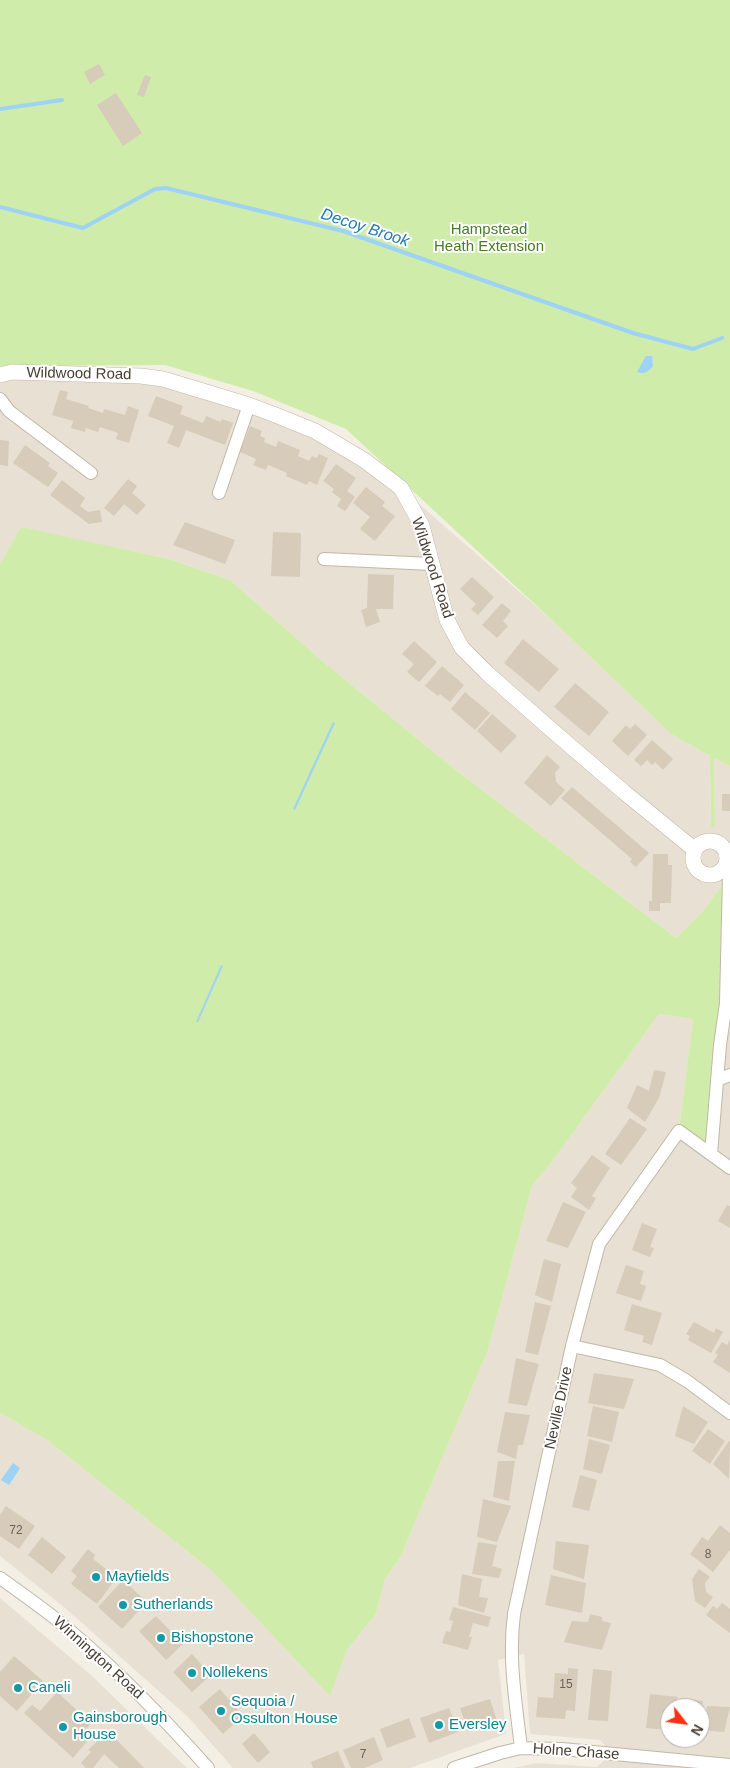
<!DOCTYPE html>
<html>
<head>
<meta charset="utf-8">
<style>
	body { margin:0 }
	#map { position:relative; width:730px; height:1768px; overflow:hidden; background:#f4efe5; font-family:Helvetica,sans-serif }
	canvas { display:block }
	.north { position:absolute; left:660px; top:1698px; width:50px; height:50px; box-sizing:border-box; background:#fff; border:1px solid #b5b2ae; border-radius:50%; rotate:120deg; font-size:14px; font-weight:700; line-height:20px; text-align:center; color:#473f34 }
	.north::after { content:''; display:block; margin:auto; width:18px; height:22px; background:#ff3011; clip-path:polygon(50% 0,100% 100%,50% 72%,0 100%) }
</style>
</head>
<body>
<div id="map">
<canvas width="730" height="1768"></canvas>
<div class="north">N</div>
</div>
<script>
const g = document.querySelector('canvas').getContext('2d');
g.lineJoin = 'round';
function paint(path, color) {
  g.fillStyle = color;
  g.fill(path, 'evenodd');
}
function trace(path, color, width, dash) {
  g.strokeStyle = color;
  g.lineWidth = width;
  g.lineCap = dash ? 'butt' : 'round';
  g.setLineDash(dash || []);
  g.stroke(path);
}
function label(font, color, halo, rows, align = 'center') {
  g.font = font + ' Helvetica,sans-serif';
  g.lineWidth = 4;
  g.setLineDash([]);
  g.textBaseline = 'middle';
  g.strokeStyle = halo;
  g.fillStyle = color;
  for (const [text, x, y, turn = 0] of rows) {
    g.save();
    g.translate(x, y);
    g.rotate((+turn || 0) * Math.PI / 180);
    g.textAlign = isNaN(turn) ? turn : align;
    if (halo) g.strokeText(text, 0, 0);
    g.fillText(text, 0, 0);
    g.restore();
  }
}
paint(new Path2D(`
	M0,375l141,1 127,36 133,76 153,134 117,112 39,22 1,71 4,-1 -1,-68 16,8v1002h-216l22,-5 61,4 15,-14 -12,-13 -70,-6 -6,-80 -26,6 8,73 -6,3 -90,32h-177l-45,-51 -123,-109 -65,-52v-143l47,27 164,130 119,125 17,-45 29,-36 9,-35 15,-21 88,-208 44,-164 19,-23 108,-149 34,5 -14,112 50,-254 -25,33 -28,28 -224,-171 -131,-107 -91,-80 -61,-21 -148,-31 -21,36zM670,1708h30v30h-30z
	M0,1598l91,77 96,93h-187z`), '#e8e1d3');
paint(new Path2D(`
	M0,0h730v766l-16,-8 1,69h-4l-1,-71 -39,-22 -117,-112 -208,-193 -93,-38 -88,-26 -165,1z
	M21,527l148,32 61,21 91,80 131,107 224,171 28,-28 25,-34 -18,278 -32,-23 14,-112 -34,-5 -108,149 -19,23 -44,164 -88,208 -15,21 -9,35 -29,36 -17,46 -119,-126 -164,-130 -47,-27v-849z`), '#d0ecaa');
paint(new Path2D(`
	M646,356h6l1,10c-4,5 -9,9 -16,6z
	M333,722l2,1 -40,87 -2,-1z
	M221,965l2,1 -25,56h-2z
	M13,1463l7,5 -11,17 -8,-5z`), '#9cd3f6');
trace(new Path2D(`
	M0,109l62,-9
	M0,207l83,21 72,-39 11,-1 177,43 290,102 60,16 29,-11`), '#9cd3f6', 4);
paint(new Path2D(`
	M99,64l6,11 -15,9 -6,-12z
	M145,75l6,2 -7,20 -7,-2z
	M116,93l26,40 -19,13 -26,-41z
	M60,390l8,2 -2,7 23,7 -1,2 15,5 1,-4 21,6 3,-9 11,4 -10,33 -13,-4 2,-6 -18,-6 -2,5 -12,-4 -1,4 -14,-4 2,-7 -21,-6z
	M156,396l27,10 -3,8 23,9 3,-7 15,6 1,-3 11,4 -8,22 -39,-15 -7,18 -12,-5 7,-17 -26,-10z
	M250,426l12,5 -2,5 5,2 -1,4 12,5 2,-6 22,9 -2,6 11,5 3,-5 5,2 2,-4 9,4 -11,27 -8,-4 -2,4 -21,-9 1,-3 -19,-8 -2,5 -13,-5 3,-6 -16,-7z
	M0,440l9,1 -1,25 -8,-1z
	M25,445l25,18 -2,3 10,7 -10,14 -35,-24z
	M336,464l20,14 -9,13 8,6 -10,14 -8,-5 4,-7 -9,-7 2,-3 -11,-8z
	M128,479l9,7 -5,7 14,12 -9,10 -13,-11 -10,12 -10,-8z
	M62,480l23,18 -5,8 8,6 12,-2 2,12 -13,2 -39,-29z
	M366,487l19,15 -3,4 13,10 -20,25 -15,-12 10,-12 -17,-14z
	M185,522l50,18 -10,24 -52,-19z
	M273,532l28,1 -1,44 -29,-1z
	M368,574l26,1 -1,34h-17l4,13 -14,5 -5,-17 6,-2z
	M472,577l22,20 -16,18 -7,-6 5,-5 -16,-15z
	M502,603l9,8 -8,10 5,5 -11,12 -15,-13z
	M523,639l36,30 -20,23 -35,-29z
	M414,641l23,21 -18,20 -12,-10 7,-8 -12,-10z
	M442,666l22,19 -14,17 -10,-8 -2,2 -13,-10z
	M575,683l34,29 -20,24 -35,-29z
	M465,692l25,21 -15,17 -24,-21z
	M492,714l25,22 -16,17 -24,-22z
	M635,724l12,11 -19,21 -16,-15 14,-16 4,4z
	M652,740l21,19 -10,11 -8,-8 -3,3 -5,-5 -6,6 -7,-6z
	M547,755l13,12 -5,6 1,9 9,8 -14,16 -27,-23z
	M572,787l77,66 -13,14 -6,-5 2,-3 -71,-61z
	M722,794h8v17h-8z
	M653,854h15v11h4l-1,38h-11v8h-11v-10h3z
	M654,1070l12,2 -7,26 -14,24 -18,-14 10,-23 12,6z
	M630,1118l17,11 -26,36 -16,-11z
	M592,1155l18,13 -18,28 4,2 -7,12 -18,-13 6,-9 -6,-5z
	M563,1202l23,10 -18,36 -22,-7z
	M727,1205l3,1v22l-12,-7z
	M642,1223l15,6 -7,18 4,1 -4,9 -18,-7z
	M544,1259l17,5 -9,38 -17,-7z
	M626,1265l18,6 -4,13 6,2 -5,15 -25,-8z
	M535,1302l16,4 -13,49 -13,-3z
	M632,1304l30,9 -10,32 -10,-3 2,-6 -20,-6z
	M694,1322l20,11 2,-5 7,4 -12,21 -23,-13 2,-4 -4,-2z
	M730,1340v33l-17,-11 5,-7 -3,-2 7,-11 5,3z
	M516,1358l23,6 -12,42 -19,-3z
	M594,1373l40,6 -10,30 -36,-6z
	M593,1406l26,6 -7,30 -25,-6z
	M683,1406l25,16 -14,22 -19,-8z
	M505,1412l25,3 -7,30h-5l-2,14 -19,-7z
	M708,1429l17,12 -15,23 -18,-13z
	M589,1439l21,6 -8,29 -19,-5z
	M729,1441l1,1 -1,37 -16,-15z
	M498,1461h17l-6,40 -16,-4z
	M580,1475l17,5 -8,31 -17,-4z
	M483,1499l28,7 -14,36 -20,-5z
	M6,1506l29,20 -16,23 -19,-13v-21z
	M720,1525l10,8v17l-17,22 -23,-18 12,-17 6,4z
	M42,1537l24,20 -14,17 -24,-19z
	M556,1541l33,4 -5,34 -31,-10z
	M478,1542l19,3 -5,21 10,3 -3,9 -27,-4z
	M88,1549l7,6 -2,4 24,18 -20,27 -26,-20 6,-8 -6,-5z
	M699,1569l11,8 -5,6 1,9 7,5 -8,11 -10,-7 -3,-22z
	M462,1574l20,5 -3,18 9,1 -4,15 -26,-8z
	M551,1575l35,8 -4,30 -37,-8z
	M123,1580l24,22 -25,27 -24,-22z
	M722,1603l8,6v24l-24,-18 7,-9 4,3z
	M453,1607l38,10 -3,10 -15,-4 -4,14h3l-4,13 -26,-7 4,-12 4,1 3,-11 -4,-1z
	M590,1614l12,3v4l9,2 -9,27 -38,-8 8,-21 16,1z
	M156,1616l27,28 -17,16 -27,-29z
	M192,1654l19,21 -19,17 -19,-20z
	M14,1656l29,25 -26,30 -17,-15v-24z
	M568,1668l10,1 -3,42 -9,-1 -1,9 -29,-2 2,-20 15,1 2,-25 13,1z
	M593,1669l19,2 -4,50 -20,-1z
	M220,1689l23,27 -20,18 -24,-27z
	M57,1692l34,31 -7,8 7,6 -18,21 -49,-45 8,-8 8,6z
	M650,1694l28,3 -2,11h-6v22l-24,-2z
	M680,1698l23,3 -2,14 -1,-7h-22z
	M490,1699l7,22 -29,10 -8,-23z
	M707,1706l23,1 -6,25 -21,-2z
	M449,1708l9,24 -29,11 -9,-25z
	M409,1718l7,19 -29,11 -7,-19z
	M108,1731l36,37h-25l-15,-14 -11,14h-7l-5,-5 10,-11 -3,-2z
	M254,1733l16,19 -12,11 -16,-19z
	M374,1737l9,23 -18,8h-14l-8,-18z
	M338,1751l7,17h-32l-2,-6z`), '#d7cbba');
const minor = new Path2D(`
	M0,399l9,12 82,62
	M219,493l30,-88
	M324,559l108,5
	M717,1080l13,-5
	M711,1154l9,-109 6,-42 3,-127
	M572,1346l88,19 27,16 43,32
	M0,1578c17,12 35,25 52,38 57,45 108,98 156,152
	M521,1748c-5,-44 -13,-89 -7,-134l58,-268 27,-102 80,-113 51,37
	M454,1768l46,-15 21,-5 41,1 168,16`);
const tertiary = new Path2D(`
	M0,375l12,-3 129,4 22,3 86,26 24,9 42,17 49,29 37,28 21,38 25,94 15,28 25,25 67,59 70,60 71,58
	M693 858a17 17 0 1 1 34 0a17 17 0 1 1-34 0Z`);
trace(minor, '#c0b7a7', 14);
trace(tertiary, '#c0b7a7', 16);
trace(minor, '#fff', 12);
trace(tertiary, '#fff', 15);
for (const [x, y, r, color] of [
	[96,1577,5,"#0f9aa8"],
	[123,1605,5,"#0f9aa8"],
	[161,1638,5,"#0f9aa8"],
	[192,1673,5,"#0f9aa8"],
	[18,1688,5,"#0f9aa8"],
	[221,1711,5,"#0f9aa8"],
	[439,1725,5,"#0f9aa8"],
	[63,1727,5,"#0f9aa8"]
]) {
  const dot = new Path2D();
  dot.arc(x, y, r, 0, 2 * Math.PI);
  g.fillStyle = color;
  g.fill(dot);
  trace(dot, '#fff', 2);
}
label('12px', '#6b6256', null, [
	["72",16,1531],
	["8",708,1555],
	["15",566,1685],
	["7",363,1755]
]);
label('15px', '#477d23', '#fff', [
	["Hampstead",489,230],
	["Heath Extension",489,247]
]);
label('15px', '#473f34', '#fff', [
	["Wildwood Road",79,374,1],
	["Wildwood Road",432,568,72],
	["Neville Drive",559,1408,-78],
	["Winnington Road",98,1658,42],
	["Holne Chase",576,1752,4]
]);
label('15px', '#0d838f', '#fff', [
	["Mayfields",106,1577],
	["Sutherlands",133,1605],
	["Bishopstone",171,1638],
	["Nollekens",202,1673],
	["Caneli",28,1688],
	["Sequoia /",231,1702],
	["Ossulton House",231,1719],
	["Gainsborough",73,1718],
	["House",73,1735],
	["Eversley",449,1725]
], 'left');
label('italic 16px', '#247ab2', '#fff', [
	["Decoy Brook",365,228,18]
]);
</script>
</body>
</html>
